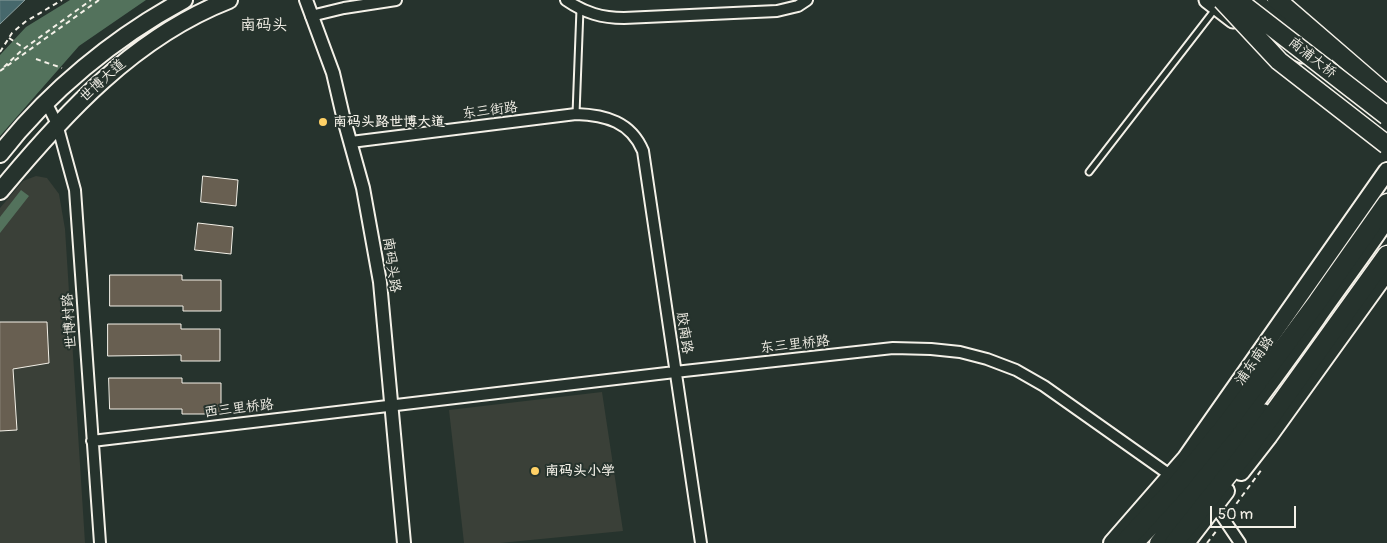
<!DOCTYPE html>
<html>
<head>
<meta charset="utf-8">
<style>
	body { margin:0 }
	#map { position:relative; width:1387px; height:543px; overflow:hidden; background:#26332d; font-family:Pangolin,sans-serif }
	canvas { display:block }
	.scale { position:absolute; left:1210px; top:506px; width:86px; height:22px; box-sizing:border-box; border:2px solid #f4f1e8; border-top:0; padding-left:6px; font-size:15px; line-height:18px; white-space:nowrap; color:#f4f1e8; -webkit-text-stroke:4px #26332d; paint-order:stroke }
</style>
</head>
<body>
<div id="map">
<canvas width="1387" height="543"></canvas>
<div class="scale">50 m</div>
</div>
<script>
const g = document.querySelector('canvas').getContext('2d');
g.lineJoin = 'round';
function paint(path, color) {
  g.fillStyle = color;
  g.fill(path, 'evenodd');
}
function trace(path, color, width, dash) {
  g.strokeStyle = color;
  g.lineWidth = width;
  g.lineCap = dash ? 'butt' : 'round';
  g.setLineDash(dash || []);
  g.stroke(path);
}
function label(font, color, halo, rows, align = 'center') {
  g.font = font + ' Pangolin,"LXGW WenKai TC",sans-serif';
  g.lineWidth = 4;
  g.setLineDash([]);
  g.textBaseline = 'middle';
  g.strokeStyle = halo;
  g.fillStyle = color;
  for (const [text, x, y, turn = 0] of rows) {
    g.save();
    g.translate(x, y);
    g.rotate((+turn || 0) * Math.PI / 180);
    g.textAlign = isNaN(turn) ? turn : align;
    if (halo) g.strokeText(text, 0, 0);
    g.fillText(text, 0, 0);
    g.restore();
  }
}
paint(new Path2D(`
	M36,176l11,2 12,16 6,35 20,314h-85v-335l23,-27z
	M602,392l21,139 -123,12h-36l-15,-133z`), '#3a4038');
paint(new Path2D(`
	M70,0h76l-67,46 -79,90v-81l26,-28z
	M21,190l8,6 -29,37v-16z`), '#53725c');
const water = new Path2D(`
	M0,0h25l-25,24z`);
paint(water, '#46686c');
trace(water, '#8c9f9e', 1);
const building = new Path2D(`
	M203,176l35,4 -2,26 -35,-4z
	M198,223l35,4 -2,27 -36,-4z
	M110,275h72v5h39v31h-38v-5h-73z
	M0,322h47l2,41 -36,6 4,61 -17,1z
	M108,324h73v5h39v32h-39v-6l-73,1z
	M109,378h73v5h39v31h-39v-5h-72z`);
paint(building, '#685f51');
trace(building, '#f4f1e8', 1);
const service = new Path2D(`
	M576,114l4,-105
	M1089,172l127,-164`);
const minor = new Path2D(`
	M566,0c19,13 36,18 58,18l153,-7 21,-5 9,-6
	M311,16l33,-8 52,-8
	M46,102l11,22 18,66 25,353
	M351,142l225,-28c30,1 55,8 67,37l58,392
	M92,441l583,-69 218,-24 38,1 29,3 27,7 29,11 28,16 126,89
	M1215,506l25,37`);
const tertiary = new Path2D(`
	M306,0l27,73 10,43 20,72 17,94 24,261`);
const secondary = new Path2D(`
	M1207,0l26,20
	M1255,0l70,58
	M1255,34l47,21`);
const primary = new Path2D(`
	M0,154c48,-62 115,-117 184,-154
	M0,191c64,-77 134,-154 229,-191
	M1241,472l28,-36 118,-164
	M1112,543l74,-85 16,-23 185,-264
	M1135,543c69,-68 126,-146 182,-225 23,-33 48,-66 70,-99
	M1158,543l78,-95 27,-36
	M1186,543l40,-52`);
const trunk = new Path2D(`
	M1277,0l110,95
	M1124,543l50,-55 51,-62 93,-125 69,-98
	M1174,543l65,-82 148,-206`);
trace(service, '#f4f1e8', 9);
trace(minor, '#f4f1e8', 14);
trace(tertiary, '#f4f1e8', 16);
trace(secondary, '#f4f1e8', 19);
trace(primary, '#f4f1e8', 20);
trace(trunk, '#f4f1e8', 21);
trace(new Path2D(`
	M9,38l15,10
	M0,52l12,-19 13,-11 37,-22
	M36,59l26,9
	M4,67l18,-17 69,-50
	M0,71l99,-71
	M1231,511l31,-42
	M1207,543l11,-14`), '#f4f1e8', 2, [5, 4]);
trace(service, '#26332d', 5);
trace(minor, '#26332d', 10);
trace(tertiary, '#26332d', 12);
trace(secondary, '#26332d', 15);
trace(primary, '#26332d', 16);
trace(trunk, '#26332d', 18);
const trunkBridge = new Path2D(`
	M1222,0l57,61 108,84
	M1237,0l150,116`);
trace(trunkBridge, '#f4f1e8', 21, []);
trace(trunkBridge, '#26332d', 18);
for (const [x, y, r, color] of [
	[323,122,5,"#ffd166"],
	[535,471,5,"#ffd166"]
]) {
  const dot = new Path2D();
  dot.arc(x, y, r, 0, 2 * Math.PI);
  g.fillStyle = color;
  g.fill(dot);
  trace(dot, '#26332d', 2);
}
label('14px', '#f4f1e8', '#26332d', [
	["南浦大桥",1312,58,38],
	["世博大道",103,81,-42],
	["东三街路",490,111,-7],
	["南码头路",391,265,82],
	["世博村路",70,321,-94],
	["胶南路",684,333,82],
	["东三里桥路",795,345,-6],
	["浦东南路",1255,361,-55],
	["西三里桥路",239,409,-7]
]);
label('bold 14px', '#f4f1e8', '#26332d', [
	["南码头路世博大道",333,122],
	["南码头小学",545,471]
], 'left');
label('16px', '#f4f1e8', '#26332d', [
	["南码头",264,26]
]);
</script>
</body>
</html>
